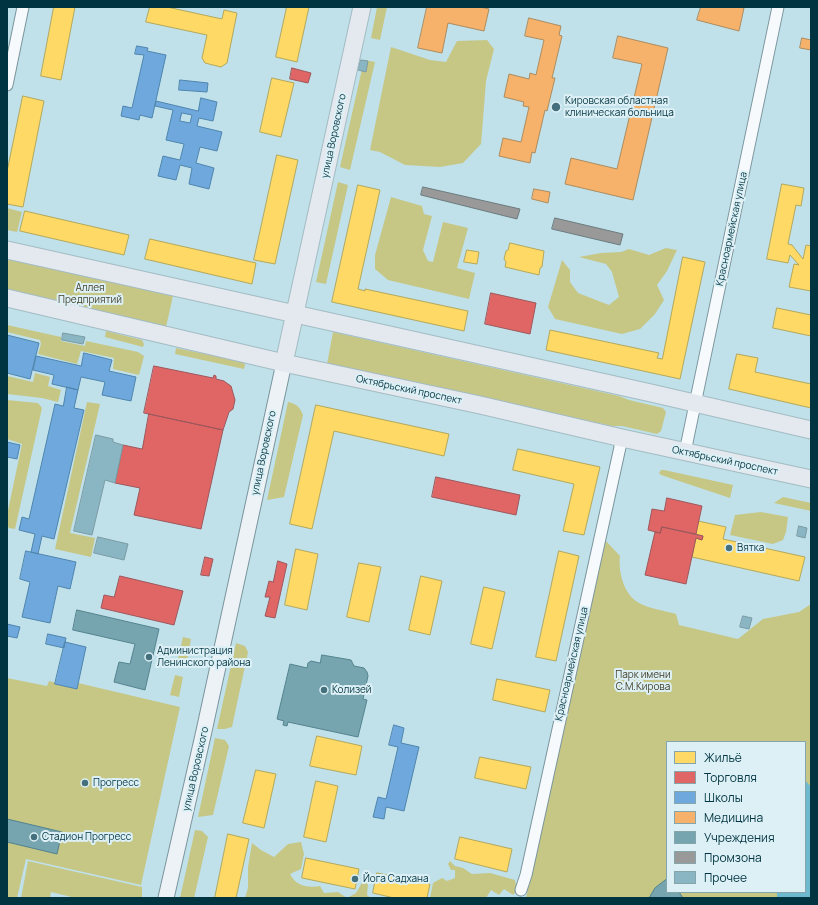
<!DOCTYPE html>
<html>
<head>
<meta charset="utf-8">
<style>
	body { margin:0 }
	#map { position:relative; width:818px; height:905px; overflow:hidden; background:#c0e0ea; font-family:Manrope,sans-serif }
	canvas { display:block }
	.frame { position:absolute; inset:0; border:8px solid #003440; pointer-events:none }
	.legend { position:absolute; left:666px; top:741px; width:140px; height:152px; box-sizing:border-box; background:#ddf0f6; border:1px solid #85a5ad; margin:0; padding:5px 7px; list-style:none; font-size:12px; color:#003440 }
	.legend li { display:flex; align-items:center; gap:8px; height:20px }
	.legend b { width:20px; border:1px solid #85a5ad }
</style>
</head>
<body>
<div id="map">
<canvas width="818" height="905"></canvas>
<div class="frame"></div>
<ul class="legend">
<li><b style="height:11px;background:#ffd966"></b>Жильё</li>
<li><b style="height:11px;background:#e06666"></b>Торговля</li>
<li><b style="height:11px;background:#6fa8dc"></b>Школы</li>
<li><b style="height:11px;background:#f6b26b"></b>Медицина</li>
<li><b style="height:11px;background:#76a5af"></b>Учреждения</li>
<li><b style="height:11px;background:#999"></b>Промзона</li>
<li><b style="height:11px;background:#89b6c2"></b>Прочее</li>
</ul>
</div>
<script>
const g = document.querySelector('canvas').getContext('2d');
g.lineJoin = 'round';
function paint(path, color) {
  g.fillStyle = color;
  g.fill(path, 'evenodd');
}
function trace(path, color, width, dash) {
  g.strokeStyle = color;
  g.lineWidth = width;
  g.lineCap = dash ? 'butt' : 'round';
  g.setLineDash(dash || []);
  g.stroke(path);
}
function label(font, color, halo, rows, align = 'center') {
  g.font = font + ' Manrope,sans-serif';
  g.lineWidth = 4;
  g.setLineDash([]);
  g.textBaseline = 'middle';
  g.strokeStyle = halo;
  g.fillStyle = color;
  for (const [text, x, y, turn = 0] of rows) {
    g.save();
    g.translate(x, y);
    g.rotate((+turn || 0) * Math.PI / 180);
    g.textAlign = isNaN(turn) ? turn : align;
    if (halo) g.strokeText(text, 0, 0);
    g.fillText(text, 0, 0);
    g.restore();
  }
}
paint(new Path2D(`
	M377,7h10l-7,33 -9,-2z
	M487,40l7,9 -8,32 -5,63 -18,19 -23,4 -35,-2 -25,-13 -10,-2 21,-103 39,13 16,2 11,-21z
	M364,60l11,2 -25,108 -10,-3z
	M338,182l10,3 -22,99 -10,-2z
	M391,197l31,9 2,8 8,2 -9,34 5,11 5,1 10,-40 25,6 -11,40 18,5 -6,26 -81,-19 -13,-11v-14z
	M7,208l15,4 -5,20 -10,-2z
	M666,248l11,2 -10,21 -10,14 7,15 -9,14 -15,15 -18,5 -67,-15 -7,-12 14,-47 8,10v12l8,11 31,12 10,-8 -7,-25 -6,-8 -27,-7 22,-4 20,-1 8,-3 20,6z
	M7,259l166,37 -7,31 -159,-36z
	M7,325l54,12v4l24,5 1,-5 52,11 6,4 -5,19 -26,-6 1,-11 -33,-7 -4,13 -39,-10 3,-10 -1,-4 -33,-8z
	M106,331l36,9 2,4 -1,3 -38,-10z
	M333,332l286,64 10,4 34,8 3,4 -5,19 -4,3 -35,-8h-10l-285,-62z
	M176,348l68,14 1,3 -1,4 -69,-15z
	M35,373l15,4 -2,9 13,4 -3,12 -16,-4 -35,-4v-18l26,6z
	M7,400l31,3 4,5 -27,121 -6,-1 -2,-3v-10l15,-71 -15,-5z
	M87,402l13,2 -30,129 25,5 -4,19 -36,-8z
	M288,402c9,2 12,5 15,13l-19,82 -17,3z
	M661,470h3l69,15 -3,13 -69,-23 -2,-2z
	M783,497l28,6v8l-37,-8z
	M761,512l27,5 -2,15 -3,8 -10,4 -43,-9 5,-20z
	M605,540l15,16c-2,16 4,39 19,47 9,5 26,8 37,11l3,11 59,14 25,-20 36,-7 12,-8v294h-285zM667,742h138v150h-138z
	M183,637l8,2 -4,22 -9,-2z
	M236,643l9,3 3,6 -16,75 -7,2h-8z
	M175,675l8,2 -4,20 -9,-2z
	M7,678l40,8 2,-5 28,7 1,-5 102,24 -39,178 -115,-26 -9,39h-10z
	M215,738l10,2 4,6 -16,69 -15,2z
	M195,830l7,1 6,6 -14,61h-14z
	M301,842l3,12 -3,15 -11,5c6,12 17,14 30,12l4,7 14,-1 9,6 9,-5 7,-12 5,3 -1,11 4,3h-126l3,-10v-21l4,-24 9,7 13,7 14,-13z
	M28,861l114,26v11h-66l-25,-6 -1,6h-29z
	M450,861l5,5 8,2 9,6 18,-1 25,7 2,10 -4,5 -9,-6 -5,6 -8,-5 -5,8h-34l-2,-1 -2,1h-18l3,-15 9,-5 5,3 8,-3v-8h-4l-3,-6z`), '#c6c785');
paint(new Path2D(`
	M805,780l6,7v111h-34v-6h28z`), '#6dbacf');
const homes = new Path2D(`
	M54,7h21l-14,73 -20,-4z
	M150,7h17l55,12 2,-9 13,3 -10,50 -6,4 -16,-4 -3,-5 5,-23 -61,-13z
	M287,7h22l-12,55 -21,-5z
	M272,78l22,5 -13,54 -21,-5z
	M23,96l21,5 -21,106 -16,-3v-32z
	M277,155l21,5 -23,104 -21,-4z
	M782,184l22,4 -3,18 -5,-1 -8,39 4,1 11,14 3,-14 5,1v45l-22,-4 5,-23 5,1 -9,-10 -2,8 -21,-4z
	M358,185l22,5 -22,99 7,2v-2l103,22 -4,20 -132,-29z
	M25,211l104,24 -5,20 -104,-24z
	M150,239l106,24 -4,21 -107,-25z
	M510,243l34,8 -2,16 -2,1 -1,7 -34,-8 1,-5 -2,-3 2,-8 2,-1z
	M467,250l12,2 -2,12 -13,-2z
	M683,257l22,5 -25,117 -134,-29 4,-20 109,23 -2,5 5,1z
	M777,308l34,7v21l-38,-8z
	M737,354l21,4 -3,14 56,12v24l-82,-19z
	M316,405l133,29 -5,22 -110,-25 -22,98 -22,-5z
	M518,449l82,18 -16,68 -21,-4 11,-47 -61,-14z
	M698,521l28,6 -3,12 82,18 -6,24 -107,-24 4,-19 6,2 1,-4 -7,-2z
	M296,549l22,5 -11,56 -22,-5z
	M559,551l20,5 -23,105 -20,-4z
	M359,563l22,4 -12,55 -22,-5z
	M421,576l21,5 -12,54 -21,-5z
	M484,587l21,5 -13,57 -21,-5z
	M497,679l53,11 -5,22 -52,-12z
	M317,736l45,10 -6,29 -46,-9z
	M480,757l51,10 -5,22 -51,-11z
	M256,770l20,4 -12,54 -21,-5z
	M316,781l22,5 -12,56 -22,-5z
	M228,834l21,5 -13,59h-21z
	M460,837l52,12 -5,23 -52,-13z
	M306,858l53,11 -4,20 -53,-11z
	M377,873l53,11 -3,14h-33l-21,-5z`);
paint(homes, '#ffd966');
trace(homes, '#b2a85b', 1);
const shops = new Path2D(`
	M292,68l19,5 -3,10 -18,-4z
	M491,293l45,10 -6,31 -45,-10z
	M154,366l59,12 1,-3 2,1v3l8,2 4,3 3,2 4,14 -2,9 -4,3 -6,18 -79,-17z
	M149,414l74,16 -22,99 -67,-14 6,-27 -25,-5 8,-38 19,4z
	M436,477l84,18 -4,20 -84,-18z
	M667,498l35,8 -6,28 -34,-7 -2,6 -12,-3 4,-21 12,2z
	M662,527l41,9 -1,4 -6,-2 -10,46 -41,-9 10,-43 5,1z
	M205,557l8,2 -4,17 -8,-1z
	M278,561l9,3 -12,54 -10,-2 5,-19h-5l4,-16 4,1z
	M120,576l63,15 -9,34 -73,-17 3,-13 10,2z`);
paint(shops, '#e06666');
trace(shops, '#9d575b', 1);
const schools = new Path2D(`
	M137,46l11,2 -1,3 19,4 -14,63 -12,-3 -1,5 -18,-4 2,-10 9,2 12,-53 -9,-1z
	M180,80l28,3 -1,9 -28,-2z
	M201,98l16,4 -4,19 -14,-3 -2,8 25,6 -5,19 -17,-4 -4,16 18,5 -5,21 -20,-5 3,-16 -12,-3 -4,15 -18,-4 5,-20 17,4 4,-16 -18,-4 7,-30 -18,-4 1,-5 42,10zM182,113l10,2 -2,8 -10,-2z
	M7,335l32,8 -9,36 -23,-6z
	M84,353l28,7 -3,11 27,6 -5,24 -29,-6 3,-13 -24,-5 -3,13 -26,-6 2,-9 -21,-5 3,-14 45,10z
	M67,387l11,3 -4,18 10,2 -30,129 -12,-3 -4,18 -7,-2 4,-18 -16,-4 3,-13 7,2 26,-115 8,2z
	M7,442l13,3 -3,14 -10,-2z
	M26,551l50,11 -6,27 -12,-3 -8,37 -28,-6 8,-35 -10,-3z
	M7,624l13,3 -3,11 -10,-2z
	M48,634l18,4 -2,10 -18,-4z
	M65,642l21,5 -9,42 -22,-5z
	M394,725l10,3 -3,15 18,4 -15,64 -18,-4 -2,12 -11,-2 5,-20 8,2 12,-52 -9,-2z`);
paint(schools, '#6fa8dc');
trace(schools, '#4e85ad', 1);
const health = new Path2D(`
	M427,7h54l8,2 -5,22 -36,-8 -6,30 -24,-5z
	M701,7h38l5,1 -5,23 -42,-11z
	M529,18l32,8 -2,9 3,1 -10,42h3l-8,33 -2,-1 -10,43 -3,-1 -2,11 -31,-7 4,-18 18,4 8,-35 -6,-1 1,-4 -20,-5 5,-23 20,5 1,-6 6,2 8,-35 -19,-4z
	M618,36l50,12 -35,152 -68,-16 6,-26 46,11 25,-105 -29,-6z
	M802,38l9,2v10l-11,-2z
	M534,189l16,3 -2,11 -16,-4z`);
paint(health, '#f6b26b');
trace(health, '#ac8c5e', 1);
const public = new Path2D(`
	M77,610l82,19 -14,61 -31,-8 5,-20 11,2 5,-20 -62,-14z
	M322,655l29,5 3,6 10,2 3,4 1,4 -5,23 4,1 -9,37 -70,-15 -1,4 -4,-1 1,-4 -7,-2 13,-55 17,4 1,-5 3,-2 9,2z
	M7,819l55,13 -5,22 -50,-12z
	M667,879v13h12l4,6h-34l6,-10z`);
paint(public, '#76a5af');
trace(public, '#53838e', 1);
const industry = new Path2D(`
	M423,187l97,22 -3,10 -96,-24z
	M555,218l68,16 -3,11 -68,-16z`);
paint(industry, '#999');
trace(industry, '#6b7b7e', 1);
const building = new Path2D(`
	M361,60l7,1 -2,11 -8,-2z
	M63,333l22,4 -2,7 -21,-4z
	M96,435l17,4v3l10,3 -8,38 -10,-3 -13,55 -18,-4z
	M799,526l8,2 -2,10 -8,-2z
	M98,537l30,7 -4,16 -30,-7z
	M743,616l9,2 -3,11 -9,-2z`);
paint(building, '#89b6c2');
trace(building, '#7b9ba4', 1);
const minor = new Path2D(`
	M7,85l16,-78
	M685,452l93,-445
	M521,890l5,-15 96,-437`);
const secondary = new Path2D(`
	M166,898l38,-167 80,-368`);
const primary = new Path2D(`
	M7,250l644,143 160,37
	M7,298l277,65 196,42 142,33 189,41
	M284,363l78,-356`);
trace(minor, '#7b959d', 13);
trace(secondary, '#7b959d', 17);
trace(primary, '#a3bcc3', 19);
trace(minor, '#f6fafc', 11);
trace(secondary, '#ecf2f6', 15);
trace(primary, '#e4e9ef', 17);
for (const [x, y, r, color] of [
	[556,107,5,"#43707c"],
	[729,548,4,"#43707c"],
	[149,657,4,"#43707c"],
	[324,690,4,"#43707c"],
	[85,783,4,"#43707c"],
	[34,837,4,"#43707c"],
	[355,879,4,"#43707c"]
]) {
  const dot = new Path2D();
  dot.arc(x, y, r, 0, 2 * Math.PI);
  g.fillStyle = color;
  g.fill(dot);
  trace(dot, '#ddf0f6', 1.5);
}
label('10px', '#003440', '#ddf0f6', [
	["Кировская областная",565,101],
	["клиническая больница",565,113],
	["Вятка",737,548],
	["Администрация",157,651],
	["Ленинского района",157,663],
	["Колизей",332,690],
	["Прогресс",93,783],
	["Стадион Прогресс",42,837],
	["Йога Садхана",363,879]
], 'left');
label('10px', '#003440', '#ddf0f6', [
	["улица Воровского",334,136,-78],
	["Красноармейская улица",732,229,-78],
	["Октябрьский проспект",409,390,12],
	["улица Воровского",264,453,-78],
	["Октябрьский проспект",725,461,12],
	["Красноармейская улица",572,664,-77],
	["улица Воровского",196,769,-77]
]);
label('10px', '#413d25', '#ddf0f6', [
	["Аллея",90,288],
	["Предприятий",90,300],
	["Парк имени",643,675],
	["С.М.Кирова",643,687]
]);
</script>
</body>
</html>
